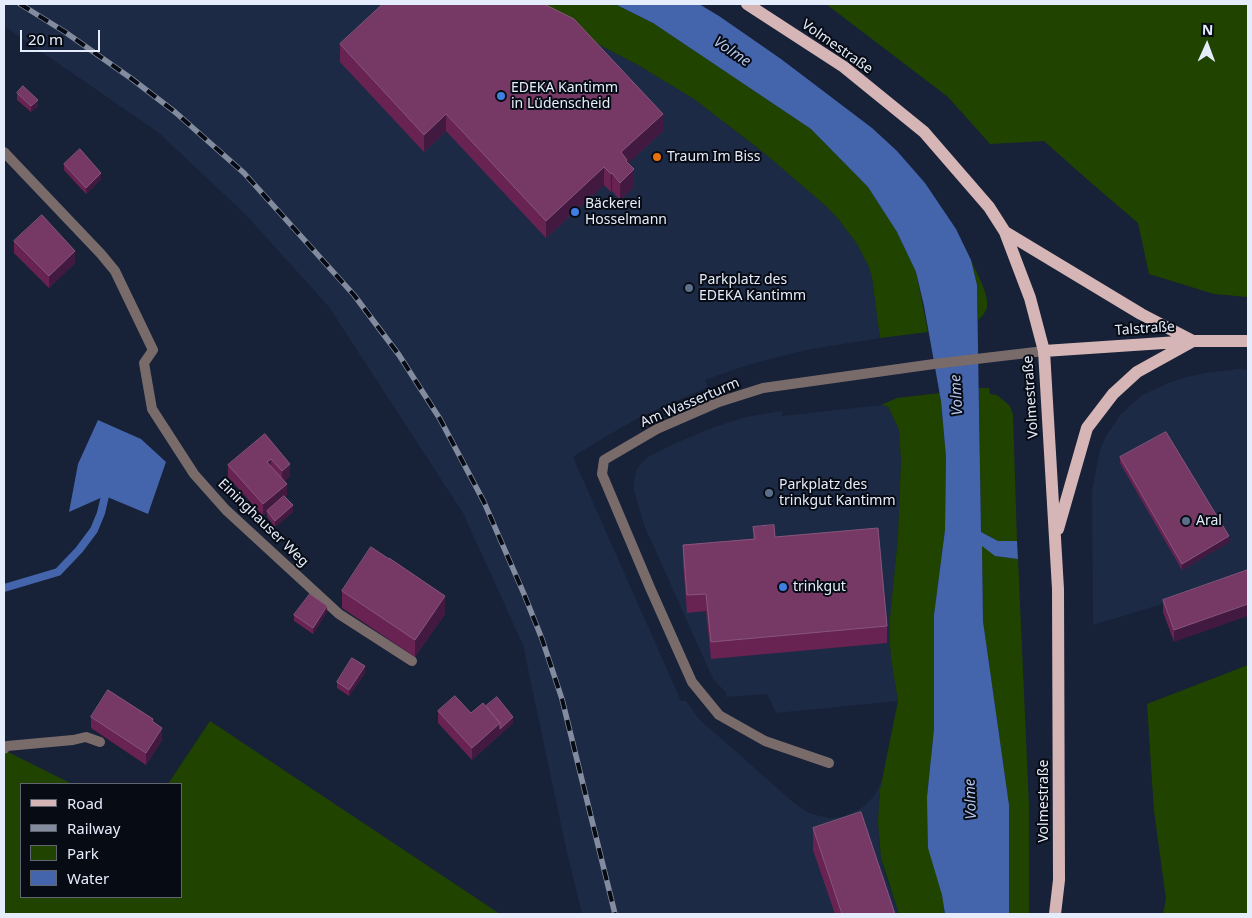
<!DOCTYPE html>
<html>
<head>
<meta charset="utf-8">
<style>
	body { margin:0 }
	#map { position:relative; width:1252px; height:918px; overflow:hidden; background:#172137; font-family:"Noto Sans",sans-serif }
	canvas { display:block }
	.frame { position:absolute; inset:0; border:5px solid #e5ecfb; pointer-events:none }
	.legend { position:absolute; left:20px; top:783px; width:162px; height:115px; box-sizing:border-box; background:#070b14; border:1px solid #606570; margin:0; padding:6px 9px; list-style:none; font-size:15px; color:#e5ecfb }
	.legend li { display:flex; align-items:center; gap:10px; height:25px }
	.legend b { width:25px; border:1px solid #606570 }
	.north { position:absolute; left:1182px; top:20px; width:50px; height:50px; -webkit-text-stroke:4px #070b14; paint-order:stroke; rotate:2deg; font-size:14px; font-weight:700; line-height:20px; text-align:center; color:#e5ecfb }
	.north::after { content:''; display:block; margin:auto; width:18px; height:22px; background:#e5ecfb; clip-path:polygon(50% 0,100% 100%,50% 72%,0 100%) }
	.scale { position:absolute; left:20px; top:30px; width:80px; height:22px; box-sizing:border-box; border:2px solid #e5ecfb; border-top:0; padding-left:6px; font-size:15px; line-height:18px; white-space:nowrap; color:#e5ecfb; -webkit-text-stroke:4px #070b14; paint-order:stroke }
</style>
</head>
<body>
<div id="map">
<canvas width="1252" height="918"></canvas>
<div class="frame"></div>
<ul class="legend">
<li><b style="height:6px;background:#d5b5b6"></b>Road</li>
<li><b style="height:6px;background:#838c9e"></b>Railway</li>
<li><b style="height:14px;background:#204400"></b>Park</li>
<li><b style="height:14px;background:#4464ac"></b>Water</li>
</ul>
<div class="north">N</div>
<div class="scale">20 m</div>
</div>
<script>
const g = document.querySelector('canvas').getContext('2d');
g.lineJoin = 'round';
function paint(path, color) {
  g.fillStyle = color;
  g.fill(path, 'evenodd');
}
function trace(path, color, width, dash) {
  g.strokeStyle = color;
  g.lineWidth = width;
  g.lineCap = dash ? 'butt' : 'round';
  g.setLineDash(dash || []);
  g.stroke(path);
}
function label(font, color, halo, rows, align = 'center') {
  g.font = font + ' "Noto Sans",sans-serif';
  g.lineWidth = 4;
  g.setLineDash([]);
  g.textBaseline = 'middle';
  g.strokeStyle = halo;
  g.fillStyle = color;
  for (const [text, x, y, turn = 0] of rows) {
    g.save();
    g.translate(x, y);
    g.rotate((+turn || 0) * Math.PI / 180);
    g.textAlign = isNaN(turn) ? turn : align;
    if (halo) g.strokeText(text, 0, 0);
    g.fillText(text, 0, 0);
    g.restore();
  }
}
paint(new Path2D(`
	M4,4h517l117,61 56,34 69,53 63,54 13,14 18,24 12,23 3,10 8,61 -68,11 -34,8 -33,9 -40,14 3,7 -64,28 -39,22 -32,20 108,244h5l12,17 96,85 15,10 11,3 10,2 11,-1 10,-4 12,-6 10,-10 5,-8 4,-11 -3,21 -1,23 1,18 2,18 4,16 14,40h-317l-17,-70 -42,-199 -60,-132 -134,-206 -83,-92 -87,-82 -155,-107z
	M1239,369l9,1v208l-155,47 -1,-134 8,-42 5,-11 15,-23 22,-20 29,-13 16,-5 18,-4z
	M881,405l6,1 2,2 10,22 1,12 1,18 -3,77 -8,81v25l1,15 7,43 -122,12 -9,-19 -42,3 2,-3 -13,-14 -5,-10 -65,-145 -10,-34v-10l2,-10 6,-9 6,-5 28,-14 38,-16 32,-10 36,-6v5z`), '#1d2a45');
paint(new Path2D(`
	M533,4h82l38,19 158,106 57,58 29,45 19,40 12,60 -48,6 -8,-61 -3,-10 -12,-23 -18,-24 -13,-14 -63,-54 -69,-53 -56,-34 -50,-26z
	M826,4h422v293l-34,-3 -65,-20 -11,-51 -49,-42 -45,-40 -54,3 -42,-47z
	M971,260c5,12 18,34 16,47 -1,5 -5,10 -9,13l-1,-35z
	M979,388h10l1,6 7,1 13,11 3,9 4,126h-19l-17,-9z
	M940,393l6,64 -1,73 -11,85v114l-7,68 18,117h-46l-18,-56 -3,-36 2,-32 18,-89 -7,-43 -1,-15v-25l8,-81 3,-77 -2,-30 -10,-22 -2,-2 -6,-1 16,-7z
	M982,545l13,11 23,3 11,247v108h-20v-109l-26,-184z
	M1248,665v249h-85l3,-15 -12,-88 -7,-107z
	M210,721l290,193h-496v-164l68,34h-51v113h160v-113h-13z`), '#204400');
paint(new Path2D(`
	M615,4h84l20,12 62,43 91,69 25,23 28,32 31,46 15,31 6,25 4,247 17,9h19l1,18 -23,-3 -13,-10 1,75 26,184v109h-64l-3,-19 -14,-47 -1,-51 7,-68v-114l11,-85 1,-73 -5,-56 -17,-95 -8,-34 -19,-40 -29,-45 -57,-58 -158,-106z
	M98,420l43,19 25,23 -18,52 -43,-18 -36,16 9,-48z`), '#4464ac');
trace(new Path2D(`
	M4,588l54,-16 21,-22 15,-20 7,-17 4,-17`), '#4464ac', 8);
trace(new Path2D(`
	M4,152l97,102 14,17 38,79 -9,13 8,46 42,65 32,36 113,104 73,47
	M4,749l3,-3 66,-6 13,-3 14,5`), '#7a6b6b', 10);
trace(new Path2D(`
	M829,763l-64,-22 -46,-26 -27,-33 -41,-92 -49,-116 2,-14 53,-31 62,-27 44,-14 171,-24 110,-13`), '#7a6b6b', 10);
trace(new Path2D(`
	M747,4l97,63 80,65 65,75 16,25 25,66 14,53 14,238 1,291 -4,34
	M1005,232l136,82 52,27
	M1044,351l149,-10h55
	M1058,529l29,-101 26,-34 24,-22 56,-31`), '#d5b5b6', 12);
const rail = new Path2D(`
	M20,4l45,28 67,47 43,33 69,61 110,122 45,60 41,64 44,83 40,92 18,45 20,60 53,215`);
trace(rail, '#838c9e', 5.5);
trace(rail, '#070b14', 4, [11]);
paint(new Path2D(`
	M340,44l323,87 -35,32 6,24 -14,13 -8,-9 -1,1 -7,-7 -58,53 -100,-107 -22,21 -84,-90z
	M17,93l21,13 -7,6 -14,-12z
	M64,164l37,15 -15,15 -22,-24z
	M14,241l61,22 -26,25 -35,-35z
	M265,434l25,42 -6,5 3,14 -2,2 8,15 -18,15 -8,-10v-4l-4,3 -35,-39v-12z
	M1120,457l109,85 -47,28 -62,-107z
	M753,527l22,10 112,89v17l-176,16 -5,-48 -19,2 -4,-50v-18l70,-6z
	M1248,570l-74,72 -11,-30v-12z
	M342,591l103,23 -30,43 -73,-49z
	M327,612l-14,22 -19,-13v-6z
	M365,673l-16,23 -12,-8v-6z
	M438,711l33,2 42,10 -41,37 -34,-37z
	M91,717l62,5 9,18 -16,25 -55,-37z
	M813,828l82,86h-60l-22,-64z`), '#682353');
paint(new Path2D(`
	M38,100v6l-7,6v-6z
	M446,114v17l-22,21v-17z
	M663,114v17l-36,33 7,5v18l-14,13 1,-48z
	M604,167v18l-58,53v-17z
	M101,173v6l-15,15v-6z
	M612,173v18l-1,1v-18z
	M75,251v12l-26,25v-12z
	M271,459v12l-4,-9z
	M290,464v12l-8,7v-12z
	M287,484v11l-19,17 -1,-1v2l-4,3v-12z
	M293,505v7l-18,15v-6z
	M1229,536v6l-47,28v-6z
	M445,596v18l-30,43v-17z
	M1248,604v12l-74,26v-12z
	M327,606v6l-14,22v-6z
	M365,666v7l-16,23v-6z
	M513,717v6l-41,37v-12l28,-25z
	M162,728v12l-16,25v-12z`), '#421940');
const building = new Path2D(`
	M383,4h161l30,15 89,95 -42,38 6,8 -1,1 8,8 -14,14 -8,-10 -1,1 -7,-7 -58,54 -100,-107 -22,21 -84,-91z
	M23,86l15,14 -7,6 -14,-13z
	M80,149l21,24 -15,15 -22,-24z
	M42,215l33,36 -26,25 -35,-35z
	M1166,432l63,104 -47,28 -62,-107z
	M265,434l25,30 -8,7 -11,-12 -4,3 20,22 -24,20 -35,-39z
	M284,496l9,9 -18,16 -8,-10z
	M774,525l1,12 103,-9 9,98 -176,16 -5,-48 -19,1 -4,-50 72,-6 -2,-12z
	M371,547l18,12v-1l56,38 -30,44 -73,-49z
	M1248,570v34l-74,26 -11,-30z
	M310,594l17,12 -14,22 -19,-13z
	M352,658l13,8 -16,24 -12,-8z
	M108,690l45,29 -1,2 10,7 -16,25 -55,-36z
	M455,696l16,17 12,-10 17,20 -28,25 -34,-37z
	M497,697l16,20 -13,12v-6l-14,-17z
	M861,812l34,102h-53l-29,-86z`);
paint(building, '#763965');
trace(building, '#87557c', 1);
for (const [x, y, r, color] of [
	[501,96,5,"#3f7fe0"],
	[657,157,5,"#e8710a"],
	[575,212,5,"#3f7fe0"],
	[689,288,5,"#5c6f8a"],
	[769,493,5,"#5c6f8a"],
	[1186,521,5,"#5c6f8a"],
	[783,587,5,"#3f7fe0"]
]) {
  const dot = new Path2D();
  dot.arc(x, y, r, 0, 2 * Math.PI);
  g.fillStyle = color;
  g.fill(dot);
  trace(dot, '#070b14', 2);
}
label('14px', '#e5ecfb', '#070b14', [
	["Volmestraße",837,47,35],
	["Talstraße",1145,329,-4],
	["Volmestraße",1031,397,-94],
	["Am Wasserturm",690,403,-23],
	["Eininghauser Weg",263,523,44],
	["Volmestraße",1044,801,-90]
]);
label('14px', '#e5ecfb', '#070b14', [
	["EDEKA Kantimm",511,88],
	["in Lüdenscheid",511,104],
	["Traum Im Biss",667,157],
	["Bäckerei",585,204],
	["Hosselmann",585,220],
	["Parkplatz des",699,280],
	["EDEKA Kantimm",699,296],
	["Parkplatz des",779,485],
	["trinkgut Kantimm",779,501],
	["Aral",1196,521],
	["trinkgut",793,587]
], 'left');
label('italic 15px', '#b1c4ec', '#070b14', [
	["Volme",732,52,34],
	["Volme",957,395,-93],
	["Volme",971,799,-92]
]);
</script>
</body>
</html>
